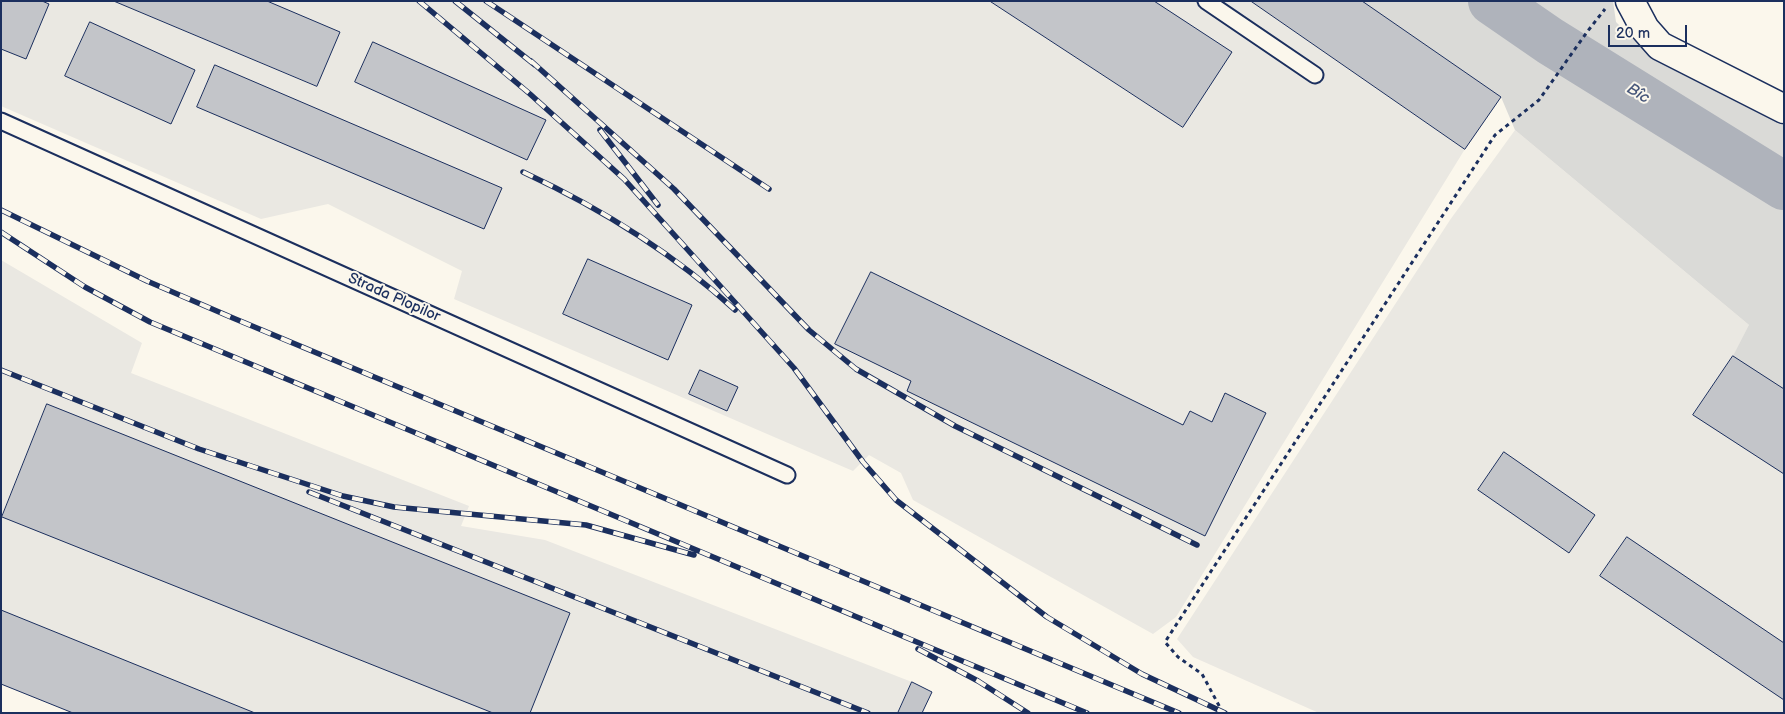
<!DOCTYPE html>
<html>
<head>
<meta charset="utf-8">
<style>
	body { margin:0 }
	#map { position:relative; width:1785px; height:714px; overflow:hidden; background:#fbf7ec; font-family:"Balsamiq Sans",sans-serif }
	canvas { display:block }
	.frame { position:absolute; inset:0; border:2px solid #1b2f5e; pointer-events:none }
	.scale { position:absolute; left:1608px; top:25px; width:79px; height:22px; box-sizing:border-box; border:2px solid #1b2f5e; border-top:0; padding-left:6px; font-size:15px; line-height:18px; white-space:nowrap; color:#1b2f5e; -webkit-text-stroke:4px #fbf7ec; paint-order:stroke }
</style>
</head>
<body>
<div id="map">
<canvas width="1785" height="714"></canvas>
<div class="frame"></div>
<div class="scale">20 m</div>
</div>
<script>
const g = document.querySelector('canvas').getContext('2d');
g.lineJoin = 'round';
function paint(path, color) {
  g.fillStyle = color;
  g.fill(path, 'evenodd');
}
function trace(path, color, width, dash) {
  g.strokeStyle = color;
  g.lineWidth = width;
  g.lineCap = dash ? 'butt' : 'round';
  g.setLineDash(dash || []);
  g.stroke(path);
}
function label(font, color, halo, rows, align = 'center') {
  g.font = font + ' "Balsamiq Sans",sans-serif';
  g.lineWidth = 4;
  g.setLineDash([]);
  g.textBaseline = 'middle';
  g.strokeStyle = halo;
  g.fillStyle = color;
  for (const [text, x, y, turn = 0] of rows) {
    g.save();
    g.translate(x, y);
    g.rotate((+turn || 0) * Math.PI / 180);
    g.textAlign = isNaN(turn) ? turn : align;
    if (halo) g.strokeText(text, 0, 0);
    g.fillText(text, 0, 0);
    g.restore();
  }
}
paint(new Path2D(`
	M1,1h1361l139,96 -36,52 -289,468 -23,17 -240,-134 -12,-27 -32,-18 -16,16 -399,-172 8,-28 -134,-67 -67,15 -260,-113z
	M1515,130l234,195 35,64v324h-465l-126,-56 -16,-18 273,-419z
	M1,260l141,83 -11,30 338,133 -8,20 84,14 367,142 20,10 -10,21h-848l-73,-29z`), '#eae8e2');
paint(new Path2D(`
	M1362,1h251l3,21 31,31 137,72v264l-51,-33 16,-31 -234,-195 -14,-33z`), '#dadad7');
trace(new Path2D(`
	M1492,1l58,40 234,145`), '#afb3bb', 48);
const building = new Path2D(`
	M1,1h41l7,3 -23,55 -25,-10z
	M114,1h153l73,31 -23,54z
	M990,1h164l78,51 -49,75z
	M1251,1h111l139,96 -36,52z
	M90,22l105,48 -24,54 -106,-48z
	M373,42l173,78 -19,40 -172,-78z
	M215,65l287,123 -18,41 -287,-122z
	M588,259l104,46 -24,55 -105,-46z
	M871,272l312,153 7,-14 22,11 13,-29 41,20 -61,123 -298,-145 4,-10 -76,-37z
	M1733,356l51,33v85l-91,-59z
	M700,370l38,17 -11,24 -38,-17z
	M47,404l523,209 -40,100h-37l-491,-196z
	M1504,452l91,63 -26,38 -91,-63z
	M1627,537l157,106v57l-184,-124z
	M1,610l254,103h-182l-72,-29z
	M912,682l20,10 -10,21h-24z`);
paint(building, '#c3c5c9');
trace(building, '#1b2f5e', 1);
const service = new Path2D(`
	M1206,1l109,74
	M1,121l786,354`);
const minor = new Path2D(`
	M1630,1l15,28 15,17 124,63`);
trace(service, '#1b2f5e', 19);
trace(minor, '#1b2f5e', 31);
trace(new Path2D(`
	M1223,713l-21,-39 -24,-17 -13,-15 330,-507 44,-35 48,-68 18,-23`), '#1b2f5e', 3, [4, 4]);
trace(service, '#fbf7ec', 15);
trace(minor, '#fbf7ec', 28);
const rail = new Path2D(`
	M419,1l111,93 94,85 170,189 69,94 33,38 151,117 95,57 83,39
	M455,1l80,64
	M486,1l283,188
	M531,61l143,128 135,141 47,39 99,57 242,119
	M600,130l58,75
	M523,172c77,36 149,80 212,138
	M1,210l146,71 86,37 946,395
	M1,232l84,55 65,35 937,391
	M1,370l198,79 144,47 51,11 192,18 108,30
	M309,492l559,221
	M918,649l60,32 50,32`);
trace(rail, '#1b2f5e', 5.5);
trace(rail, '#fbf7ec', 4, [11]);
label('15px', '#1b2f5e', '#fbf7ec', [
	["Strada Plopilor",394,298,24]
]);
label('italic 16px', '#47577a', '#fbf7ec', [
	["Bîc",1638,94,32]
]);
</script>
</body>
</html>
